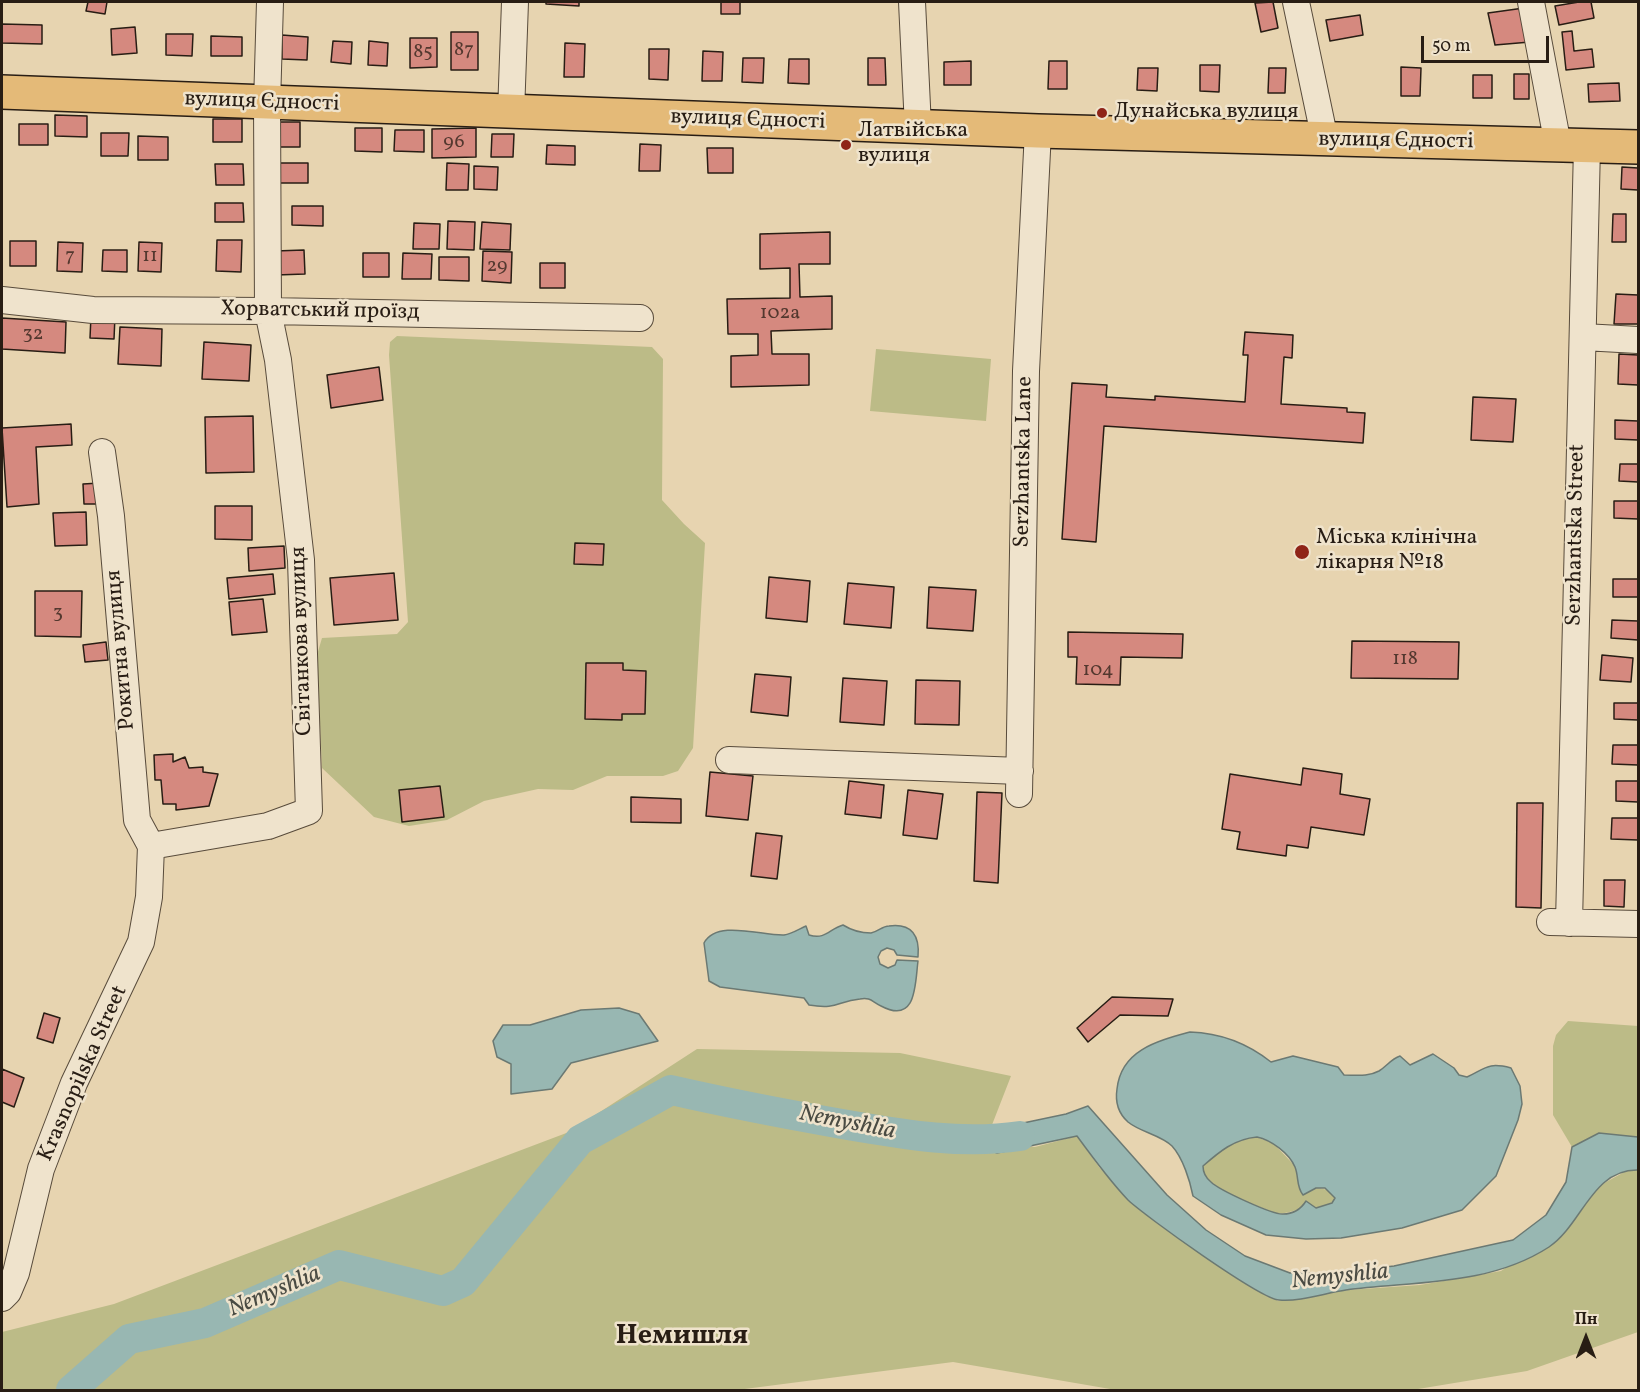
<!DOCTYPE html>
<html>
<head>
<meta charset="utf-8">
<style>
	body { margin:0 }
	#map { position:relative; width:1640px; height:1392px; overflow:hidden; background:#e7d4b0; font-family:Vollkorn,serif }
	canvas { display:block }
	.frame { position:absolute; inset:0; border:3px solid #281d14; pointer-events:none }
	.north { position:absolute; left:1556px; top:1308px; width:60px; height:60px; -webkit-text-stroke:4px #efe3cc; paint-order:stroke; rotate:0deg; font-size:16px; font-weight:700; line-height:24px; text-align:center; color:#281d14 }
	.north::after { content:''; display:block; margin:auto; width:21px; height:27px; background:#281d14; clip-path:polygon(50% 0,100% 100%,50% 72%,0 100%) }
	.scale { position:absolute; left:1421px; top:36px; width:128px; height:27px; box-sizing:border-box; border:3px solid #281d14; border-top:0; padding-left:8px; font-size:18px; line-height:21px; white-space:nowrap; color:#281d14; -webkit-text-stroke:4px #efe3cc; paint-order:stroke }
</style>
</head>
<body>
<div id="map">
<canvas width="1640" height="1392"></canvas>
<div class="frame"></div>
<div class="north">Пн</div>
<div class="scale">50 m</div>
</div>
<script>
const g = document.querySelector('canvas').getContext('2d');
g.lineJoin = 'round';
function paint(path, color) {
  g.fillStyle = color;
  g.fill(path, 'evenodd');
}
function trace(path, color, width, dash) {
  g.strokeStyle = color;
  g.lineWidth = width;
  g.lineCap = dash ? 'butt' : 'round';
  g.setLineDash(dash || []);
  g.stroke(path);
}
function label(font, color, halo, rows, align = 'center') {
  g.font = font + ' Vollkorn,serif';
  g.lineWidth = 5;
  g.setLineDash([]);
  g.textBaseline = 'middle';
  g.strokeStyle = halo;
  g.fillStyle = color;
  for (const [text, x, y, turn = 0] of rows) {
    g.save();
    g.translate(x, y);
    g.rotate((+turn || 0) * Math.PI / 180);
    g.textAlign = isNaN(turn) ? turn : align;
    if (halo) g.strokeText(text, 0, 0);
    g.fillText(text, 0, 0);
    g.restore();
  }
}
paint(new Path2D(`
	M397,336l255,11 11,12 -1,141 22,24 21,19 -12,205 -15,23 -15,5h-56l-34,14 -35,-1 -54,12 -37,19 -38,6 -35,-9 -52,-49 -5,-113 5,-17 75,-4 11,-12 -19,-267 1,-13z
	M876,349l115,10 -5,62 -116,-10z
	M1568,1021l70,5v111l-39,-4 -27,14 -19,-32v-69l3,-11z
	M697,1049l203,4 111,23 -21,54 -16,15 61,2 42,-11 22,31 31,34 148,100 70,-11 72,-5 81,-14 76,-54 20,-30 31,-17h10v162l-111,39 -115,19h-296l-163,-28 -216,28h-735v-58l112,-28 455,-172z
	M1256,1137l17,6 43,45 14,2 5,8c-7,13 -19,8 -31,10 -11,2 -18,7 -30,5 -18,-9 -71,-24 -72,-47 16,-14 32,-27 54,-29z`), '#bcbb87');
const water = new Path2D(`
	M843,925c8,5 18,8 28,8 7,-1 11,-7 18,-7 23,-3 31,10 29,31l-21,-2 -3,-5 -7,-2 -6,3 -3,6 2,7 8,4 7,-3 2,-5 21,1c-3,23 -1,64 -37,45 -9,-4 -10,-9 -21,-7 -23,2 -22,11 -51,6l-5,-7 -84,-11 -11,-6 -5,-38c13,-24 58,-7 80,-8 8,-1 15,-6 22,-9l3,9c17,5 20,-6 34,-10z
	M619,1008l20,6 19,27 -87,22 -19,26 -41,5v-30l-14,-7 -4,-16 10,-16h27l51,-15z
	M1190,1032c31,1 57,11 81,30l22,-6 45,11 6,8c12,0 24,2 35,-4 8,-5 12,-12 21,-15l10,9 23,-11 21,14 5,7 8,2c19,-9 21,-15 44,-9l9,18 2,18 -4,16 -22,56 -34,34 -60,18 -61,10 -35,1 -40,-4 -45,-20 -28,-19c-3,-15 -10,-38 -21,-50 -11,-11 -32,-14 -44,-24 -10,-9 -13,-20 -11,-33 4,-39 40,-48 73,-57zM1257,1137c14,3 32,16 38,30 4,10 1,19 8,28l13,-7h9l10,10 -3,5 -16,5 -10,-7c-5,8 -12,13 -23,13 -10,1 -64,-24 -72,-32 -5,-4 -8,-9 -8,-16 16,-14 31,-27 54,-29z
	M1088,1106l79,89 39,35 39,26 45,17h45l59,-7 119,-26 33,-25 20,-33 6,-35 27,-14 39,4v33c-46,-1 -56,55 -89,77 -60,39 -134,34 -203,43 -21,3 -46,12 -67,10 -19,-1 -134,-84 -151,-100 -19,-20 -35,-42 -51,-64l-80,17 -23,-8 16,-15 76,-16z`);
paint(water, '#98b7b2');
trace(water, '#6b7973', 1.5);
trace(new Path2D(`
	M71,1390l58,-51 76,-16 134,-58 104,26 20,-9 117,-142 91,-50c57,13 114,24 171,34 59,10 119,21 178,12`), '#98b7b2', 30);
const building = new Path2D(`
	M88,2h19l-2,12 -19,-3z
	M546,2h33v4l-33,-2z
	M721,2h19v12h-19z
	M1273,2l5,26 -17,4 -6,-29z
	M1579,2h12l3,16 -35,7 -4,-19z
	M1524,8l6,34 -35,3 -7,-32z
	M1360,15l3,20 -33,6 -4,-21z
	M2,24l40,1v19l-40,-1z
	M135,27l2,26 -25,2 -1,-26z
	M1572,31l2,20 18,-2 2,18 -28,3 -4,-38z
	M451,32h27v38h-27z
	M166,34h27l-1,22 -26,-1z
	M282,35l26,2 -1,23 -25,-1z
	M211,36l31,1v19h-31z
	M410,38h27v29l-27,1z
	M333,41l19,1 -1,22 -20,-2z
	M369,41l19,2 -1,23 -19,-1z
	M565,43l20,1 -1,33h-20z
	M649,49h20l-1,31 -19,-1z
	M703,51l20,1 -1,29h-20z
	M743,58h21l-1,25 -21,-1z
	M868,58h17l1,27h-18z
	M789,59h20v25l-21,-1z
	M971,61v24h-27v-23z
	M1049,61h18v28h-19z
	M1200,65h20l-1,27 -19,-1z
	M1401,67l20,1 -1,28h-19z
	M1138,68h20l-1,23 -20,-1z
	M1269,68h17l-1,25h-17z
	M1514,74h15v25h-15z
	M1473,75h19v23h-19z
	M1619,83l1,18 -31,1 -1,-18z
	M55,115l32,1v21l-32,-1z
	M213,119h29v23h-29z
	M274,122h26v25h-25z
	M19,124h29v21h-29z
	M355,128h27v24l-27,-1z
	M476,128v29l-44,1v-29z
	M395,130h29v22l-30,-1z
	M101,133h28l-1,23h-27z
	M492,134h22l-1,23h-22z
	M138,136l30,1v23h-30z
	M640,144l21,1 -1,26h-21z
	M547,145l28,1v19l-29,-1z
	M707,148h26v25h-25z
	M278,163h30v20h-30z
	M447,163l22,1 -1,26h-22z
	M215,164h28l1,21h-28z
	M474,166l24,1 -1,23 -23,-1z
	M1622,167l16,1v22l-17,-1z
	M215,203h28l1,19h-29z
	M292,206h31v20l-31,-1z
	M1613,214h13v28h-14z
	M448,221l27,1 -1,28 -27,-1z
	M482,222l29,2 -1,26 -30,-1z
	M414,223l26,1 -1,25h-26z
	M830,232v32h-31l1,33 32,-1v33l-61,2 1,23h37v31l-78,2v-31l27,-1v-21h-30l-1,-35 63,-1v-30l-30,1v-35z
	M217,240h25l-1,32 -25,-1z
	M10,241h26v25h-26z
	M58,242l25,1 -1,29 -25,-1z
	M139,242l23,1 -1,29 -23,-1z
	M103,250h24v22l-25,-1z
	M304,250l1,24 -29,1 -1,-24z
	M483,251l29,1 -1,31 -29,-2z
	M363,253h26v24h-26z
	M403,253l29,1 -1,25h-29z
	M439,257h30v24l-30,-1z
	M540,263h25v25h-25z
	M1616,294l22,1v29h-24z
	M91,316h24l-1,23 -24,-1z
	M2,318l64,4 -1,31 -63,-4z
	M120,327l42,2 -1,37 -43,-2z
	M1245,332l48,3 -1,23 -8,-1 -3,47 66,4v4l18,1 -2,30 -259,-17 -8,116 -34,-3 10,-156 35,2 -1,12 49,3v-4l90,6 3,-47h-5z
	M204,342l47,3 -2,36 -47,-2z
	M1619,354l19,1v30l-20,-1z
	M379,367l4,33 -52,8 -4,-33z
	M1473,397l43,2 -3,43 -42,-2z
	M253,416l1,56 -48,1 -1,-56z
	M1615,420l23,1v19l-23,-1z
	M71,424l1,21 -36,2 3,57 -32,3 -5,-79z
	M1620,464h18v18l-19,-1z
	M100,483l1,21h-17l-1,-20z
	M1614,501h24v18l-24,-1z
	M215,506h37v34l-37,-1z
	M86,512l1,33 -32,1 -2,-33z
	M575,543l29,1 -1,21 -29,-1z
	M284,546l1,22 -36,3 -1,-23z
	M394,573l4,47 -64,5 -4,-47z
	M273,574l2,20 -46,5 -2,-21z
	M769,577l41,4 -3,41 -41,-4z
	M1613,579h25v18h-25z
	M848,583l46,4 -3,41 -47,-4z
	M929,587l47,3 -3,41 -46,-3z
	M35,591h47l-1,46 -46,-1z
	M263,599l4,33 -35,3 -3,-33z
	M1612,620l26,1v19l-27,-2z
	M1068,632l115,2 -1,24 -61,-1 -1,28 -44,-1 1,-27h-9z
	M1352,641l107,1 -1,37 -107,-1z
	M106,642l2,18 -23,2 -2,-17z
	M1602,655l31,3 -2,24 -31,-2z
	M586,663h37v7l23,1 -1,43h-23v6l-37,-1z
	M755,674l36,3 -3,39 -37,-4z
	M843,678l44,3 -3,44 -44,-3z
	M916,680l44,1 -1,44 -44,-1z
	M1614,703h24v17l-24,-1z
	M1613,745h25v20l-26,-1z
	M173,754v8l12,-5 4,11 14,-1v5l15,2 -9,32 -33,4v-6h-13l-2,-24h-6l-1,-25z
	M1303,768l39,6 -2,20 30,5 -6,36 -53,-8 -3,21 -21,-3 -1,11 -49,-7 3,-17 -18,-3 8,-55 71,11z
	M710,772l43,4 -5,44 -42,-4z
	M849,781l35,4 -3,33 -36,-4z
	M1616,781h22v21l-22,-1z
	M440,786l4,31 -42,5 -3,-32z
	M908,790l35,4 -6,45 -34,-4z
	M977,792l25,1 -4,90 -24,-2z
	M631,797l50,2v24l-50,-1z
	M1517,803h26l-2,105 -25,-1z
	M1612,818h26v22l-27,-1z
	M756,833l26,3 -5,43 -26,-3z
	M1604,880h21l-1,27 -20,-1z
	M1112,997l61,2 -5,17 -48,-1 -32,27 -11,-14z
	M44,1013l16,5 -7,25 -16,-5z
	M2,1069l22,9 -10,29 -12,-5z`);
paint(building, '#d5897f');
trace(building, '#281d14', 1.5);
const minor = new Path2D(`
	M912,2l6,125
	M1296,2l29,138
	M1531,2l27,143
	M511,113l4,-111
	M2,300l91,10 175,1 372,7
	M1583,337l55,3
	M102,452l9,64 26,304 14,26
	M729,760l291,11
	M1019,794l7,-423 12,-240
	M151,846l117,-20 41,-15 -8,-251 -23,-200 -10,-49 -1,-207 3,-102
	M1550,922l88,2
	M1569,923l18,-777
	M2,1298l6,-6 8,-19 25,-104 33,-86 67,-141 8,-45 2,-51`);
const major = new Path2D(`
	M2,92l1036,39 600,16`);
trace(minor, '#584b3b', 28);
trace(major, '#281d14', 36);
trace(minor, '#efe3cc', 26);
trace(major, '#e4ba78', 33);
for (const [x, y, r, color] of [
	[1102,113,6,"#8f2418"],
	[846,145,6,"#8f2418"],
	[1302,552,8,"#8f2418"]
]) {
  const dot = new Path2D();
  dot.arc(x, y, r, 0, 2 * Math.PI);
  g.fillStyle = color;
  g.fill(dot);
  trace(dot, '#efe3cc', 2);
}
label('20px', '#53382f', null, [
	["87",464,51],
	["85",423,53],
	["96",454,143],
	["7",70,257],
	["11",150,257],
	["29",497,267],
	["102а",780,314],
	["32",33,335],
	["3",58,614],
	["118",1405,660],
	["104",1098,671]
]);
label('22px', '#281d14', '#efe3cc', [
	["вулиця Єдності",262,103,2],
	["вулиця Єдності",748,121,2],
	["вулиця Єдності",1396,142,1],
	["Хорватський проїзд",320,312,1],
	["Serzhantska Lane",1025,462,-89],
	["Serzhantska Street",1577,535,-89],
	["Світанкова вулиця",303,641,-92],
	["Рокитна вулиця",122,650,-95],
	["Krasnopilska Street",84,1074,-66]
]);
label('22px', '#281d14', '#efe3cc', [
	["Дунайська вулиця",1114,113],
	["Латвійська",858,132],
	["вулиця",858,157],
	["Міська клінічна",1316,539],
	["лікарня №18",1316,564]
], 'left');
label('italic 24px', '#4a4b43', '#efe3cc', [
	["Nemyshlia",847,1124,11],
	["Nemyshlia",1340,1278,-6],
	["Nemyshlia",275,1293,-23]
]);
label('bold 28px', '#281d14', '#efe3cc', [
	["Немишля",682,1338]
]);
</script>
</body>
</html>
